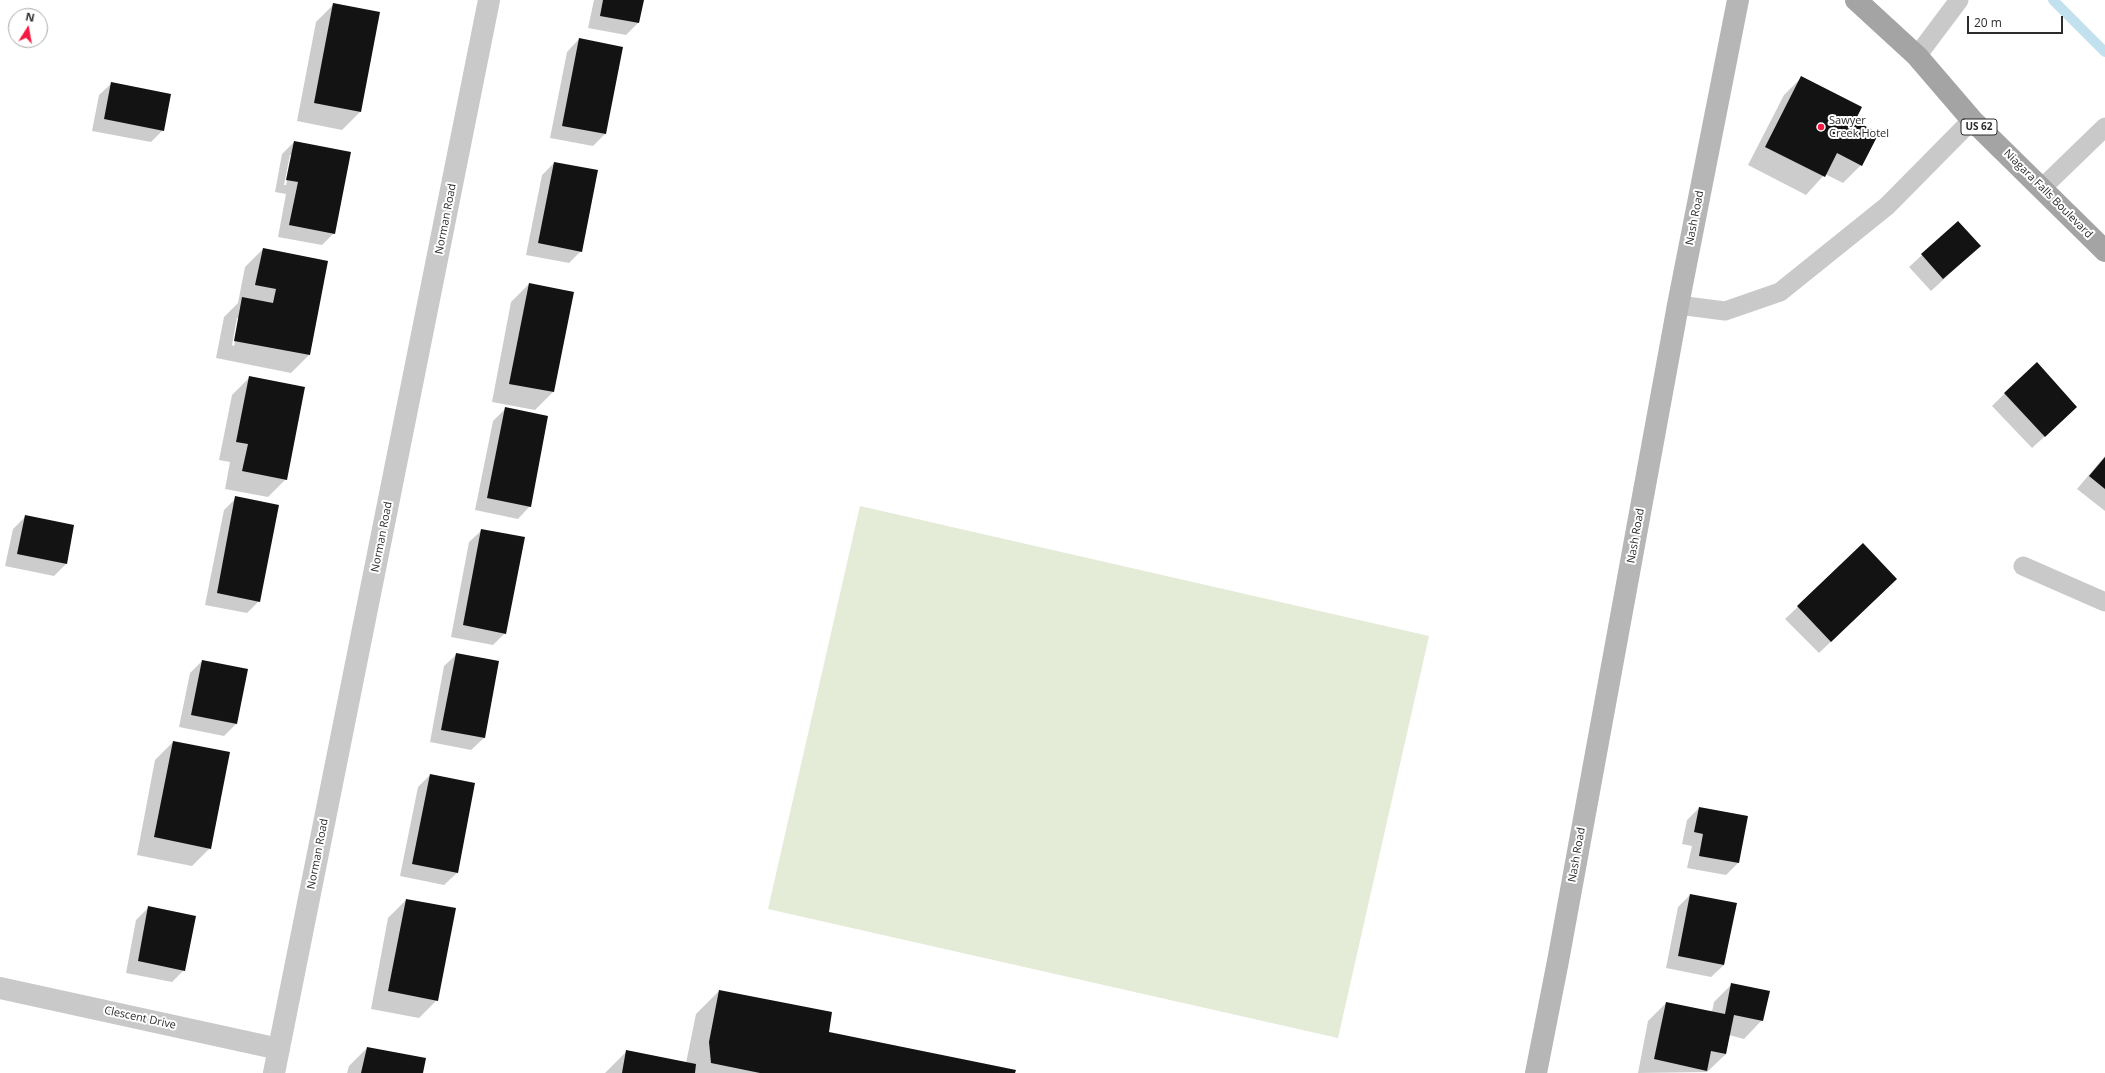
<!DOCTYPE html>
<html>
<head>
<meta charset="utf-8">
<style>
	body { margin:0 }
	#map { position:relative; width:2105px; height:1073px; overflow:hidden; background:#fff; font-family:"Open Sans",sans-serif }
	canvas { display:block }
	.north { position:absolute; left:8px; top:8px; width:40px; height:40px; box-sizing:border-box; background:#fff; border:1px solid #ababab; border-radius:50%; rotate:11deg; font-size:11px; font-weight:700; line-height:16px; text-align:center; color:#2c2c2c }
	.north::after { content:''; display:block; margin:auto; width:14px; height:18px; background:#f61a42; clip-path:polygon(50% 0,100% 100%,50% 72%,0 100%) }
	.scale { position:absolute; left:1967px; top:16px; width:96px; height:18px; box-sizing:border-box; border:2px solid #2c2c2c; border-top:0; padding-left:5px; font-size:12px; line-height:14px; white-space:nowrap; color:#2c2c2c; -webkit-text-stroke:3px #fff; paint-order:stroke }
</style>
</head>
<body>
<div id="map">
<canvas width="2105" height="1073"></canvas>
<div class="north">N</div>
<div class="scale">20 m</div>
</div>
<script>
const g = document.querySelector('canvas').getContext('2d');
g.lineJoin = 'round';
function paint(path, color) {
  g.fillStyle = color;
  g.fill(path, 'evenodd');
}
function trace(path, color, width, dash) {
  g.strokeStyle = color;
  g.lineWidth = width;
  g.lineCap = dash ? 'butt' : 'round';
  g.setLineDash(dash || []);
  g.stroke(path);
}
function label(font, color, halo, rows, align = 'center') {
  g.font = font + ' "Open Sans",sans-serif';
  g.lineWidth = 4;
  g.setLineDash([]);
  g.textBaseline = 'middle';
  g.strokeStyle = halo;
  g.fillStyle = color;
  for (const [text, x, y, turn = 0] of rows) {
    g.save();
    g.translate(x, y);
    g.rotate((+turn || 0) * Math.PI / 180);
    g.textAlign = isNaN(turn) ? turn : align;
    if (halo) g.strokeText(text, 0, 0);
    g.fillText(text, 0, 0);
    g.restore();
  }
}
paint(new Path2D(`
	M860,506l569,130 -91,402 -570,-129z`), '#e4ebd7');
paint(new Path2D(`
	M594,0h49l-5,23 -12,12 -38,-7z
	M334,4l26,108 -18,18 -45,-9 19,-99z
	M579,39l26,95 -12,12 -43,-8 17,-86z
	M1802,77l52,44 7,44 -18,18 -18,-9 -19,21 -58,-30 36,-70z
	M112,83l51,47 -12,12 -59,-11 7,-36z
	M294,142l40,91 -12,12 -44,-8 8,-43 -11,-2 7,-38zM290,155h2l-6,30h-2z
	M554,163l27,88 -12,12 -43,-8 16,-80z
	M1980,246l-49,45 -22,-24 13,-12z
	M263,249l64,12 -18,94 -18,18 -75,-15 8,-41 14,-14 7,-36zM237,318h2l-5,28 -2,-1z
	M529,284l44,8 -20,100 -18,18 -43,-8 19,-100z
	M250,377l36,102 -18,18 -43,-8 5,-27 -11,-2 13,-65z
	M2005,393l59,26 -32,29 -40,-42z
	M505,409l25,97 -12,13 -43,-9 18,-89z
	M2105,456v55l-28,-22z
	M236,498l23,103 -12,12 -42,-8 19,-95z
	M25,517l41,47 -12,12 -49,-10 8,-37z
	M482,530l23,103 -12,12 -42,-8 18,-95z
	M1863,545l21,46 -65,62 -34,-34z
	M457,654l27,84 -13,12 -41,-8 14,-76z
	M202,661l34,63 -12,12 -45,-9 11,-54z
	M173,742l37,106 -18,18 -55,-11 18,-95z
	M430,775l27,98 -13,12 -44,-9 18,-89z
	M1699,808l48,9 -9,46 -12,12 -39,-7 5,-22 -10,-2 5,-24z
	M1690,895l45,9 -11,61 -13,12 -45,-9 12,-61z
	M406,900l31,100 -18,18 -48,-9 17,-91z
	M149,907l35,63 -12,12 -46,-9 10,-53z
	M1732,984l30,36 -18,19 -15,-4 -3,19 -19,18 -69,1 10,-52 18,-18 46,9 2,-10z
	M719,991l108,42 187,40h-409l22,-22 59,12 10,-49z
	M367,1048l55,25h-75l2,-7z`), '#0003');
trace(new Path2D(`
	M2053,0l52,52`), '#c1e1ee', 10);
paint(new Path2D(`
	M603,0h41l-5,23 -39,-7z
	M333,3l47,9 -19,100 -47,-9z
	M579,38l44,9 -17,87 -44,-8z
	M1801,76l61,31 -7,14 24,12 -17,33 -25,-13 -12,24 -60,-30z
	M111,82l60,12 -7,37 -60,-12z
	M294,141l57,11 -16,82 -46,-9 9,-43 -12,-2z
	M554,162l44,8 -16,82 -44,-9z
	M1958,221l23,25 -38,33 -22,-25z
	M263,248l65,13 -18,94 -76,-14 8,-44 31,6 3,-14 -21,-4z
	M529,283l45,9 -20,100 -45,-8z
	M2037,362l40,45 -32,30 -41,-44z
	M249,376l56,11 -18,93 -45,-9 6,-27 -12,-2z
	M505,407l43,9 -17,91 -44,-9z
	M2105,457v32l-16,-13z
	M235,496l44,9 -19,97 -43,-9z
	M25,515l49,10 -7,39 -50,-10z
	M481,529l44,8 -19,97 -43,-9z
	M1863,543l34,36 -66,63 -34,-36z
	M456,653l43,8 -14,77 -44,-8z
	M202,660l46,9 -11,55 -46,-9z
	M173,741l57,11 -19,97 -57,-12z
	M430,774l45,9 -17,90 -46,-9z
	M1699,807l49,9 -9,47 -40,-7 4,-22 -9,-2z
	M1690,894l47,9 -13,62 -46,-9z
	M406,899l50,9 -18,93 -50,-10z
	M148,906l48,10 -11,55 -47,-10z
	M1731,983l39,8 -7,30 -29,-6 -8,39 -15,-3 -4,20 -53,-12 12,-57 59,12z
	M719,990l113,22 -3,20 187,38 -1,3h-255l-49,-10 -2,-21z
	M367,1047l59,11 -3,15h-62z
	M626,1050l70,14 -1,9h-73z`), '#131313');
trace(new Path2D(`
	M1917,56l42,-56
	M2042,188l63,-61
	M1678,305l47,6 55,-19 107,-86 85,-86
	M2023,566l82,36`), '#c9c9c9', 19);
trace(new Path2D(`
	M0,988l279,61
	M274,1073l215,-1073`), '#c9c9c9', 22);
trace(new Path2D(`
	M1536,1073l22,-112 120,-656 60,-305`), '#b6b6b6', 22);
trace(new Path2D(`
	M1856,0l61,56 55,64 133,131`), '#a4a4a4', 22);
for (const [x, y, r, color] of [
	[1821,127,4,"#f61a42"]
]) {
  const dot = new Path2D();
  dot.arc(x, y, r, 0, 2 * Math.PI);
  g.fillStyle = color;
  g.fill(dot);
  trace(dot, '#fff', 1.5);
}
for (const [x, y, w] of [
	[1979,127,36]
]) {
  const box = new Path2D();
  box.roundRect(x - w / 2, y - 8, w, 16, 3);
  g.fillStyle = '#fff';
  g.fill(box);
  trace(box, '#2c2c2c', 1);
}
label('bold 10px', '#2c2c2c', null, [
	["US 62",1979,127]
]);
label('11px', '#2c2c2c', '#fff', [
	["Sawyer",1829,121],
	["Creek Hotel",1829,134]
], 'left');
label('11px', '#2c2c2c', '#fff', [
	["Niagara Falls Boulevard",2048,194,45],
	["Nash Road",1695,218,-79],
	["Norman Road",446,219,-79],
	["Nash Road",1636,536,-80],
	["Norman Road",382,537,-79],
	["Norman Road",318,854,-79],
	["Nash Road",1577,855,-80],
	["Clescent Drive",140,1018,12]
]);
</script>
</body>
</html>
